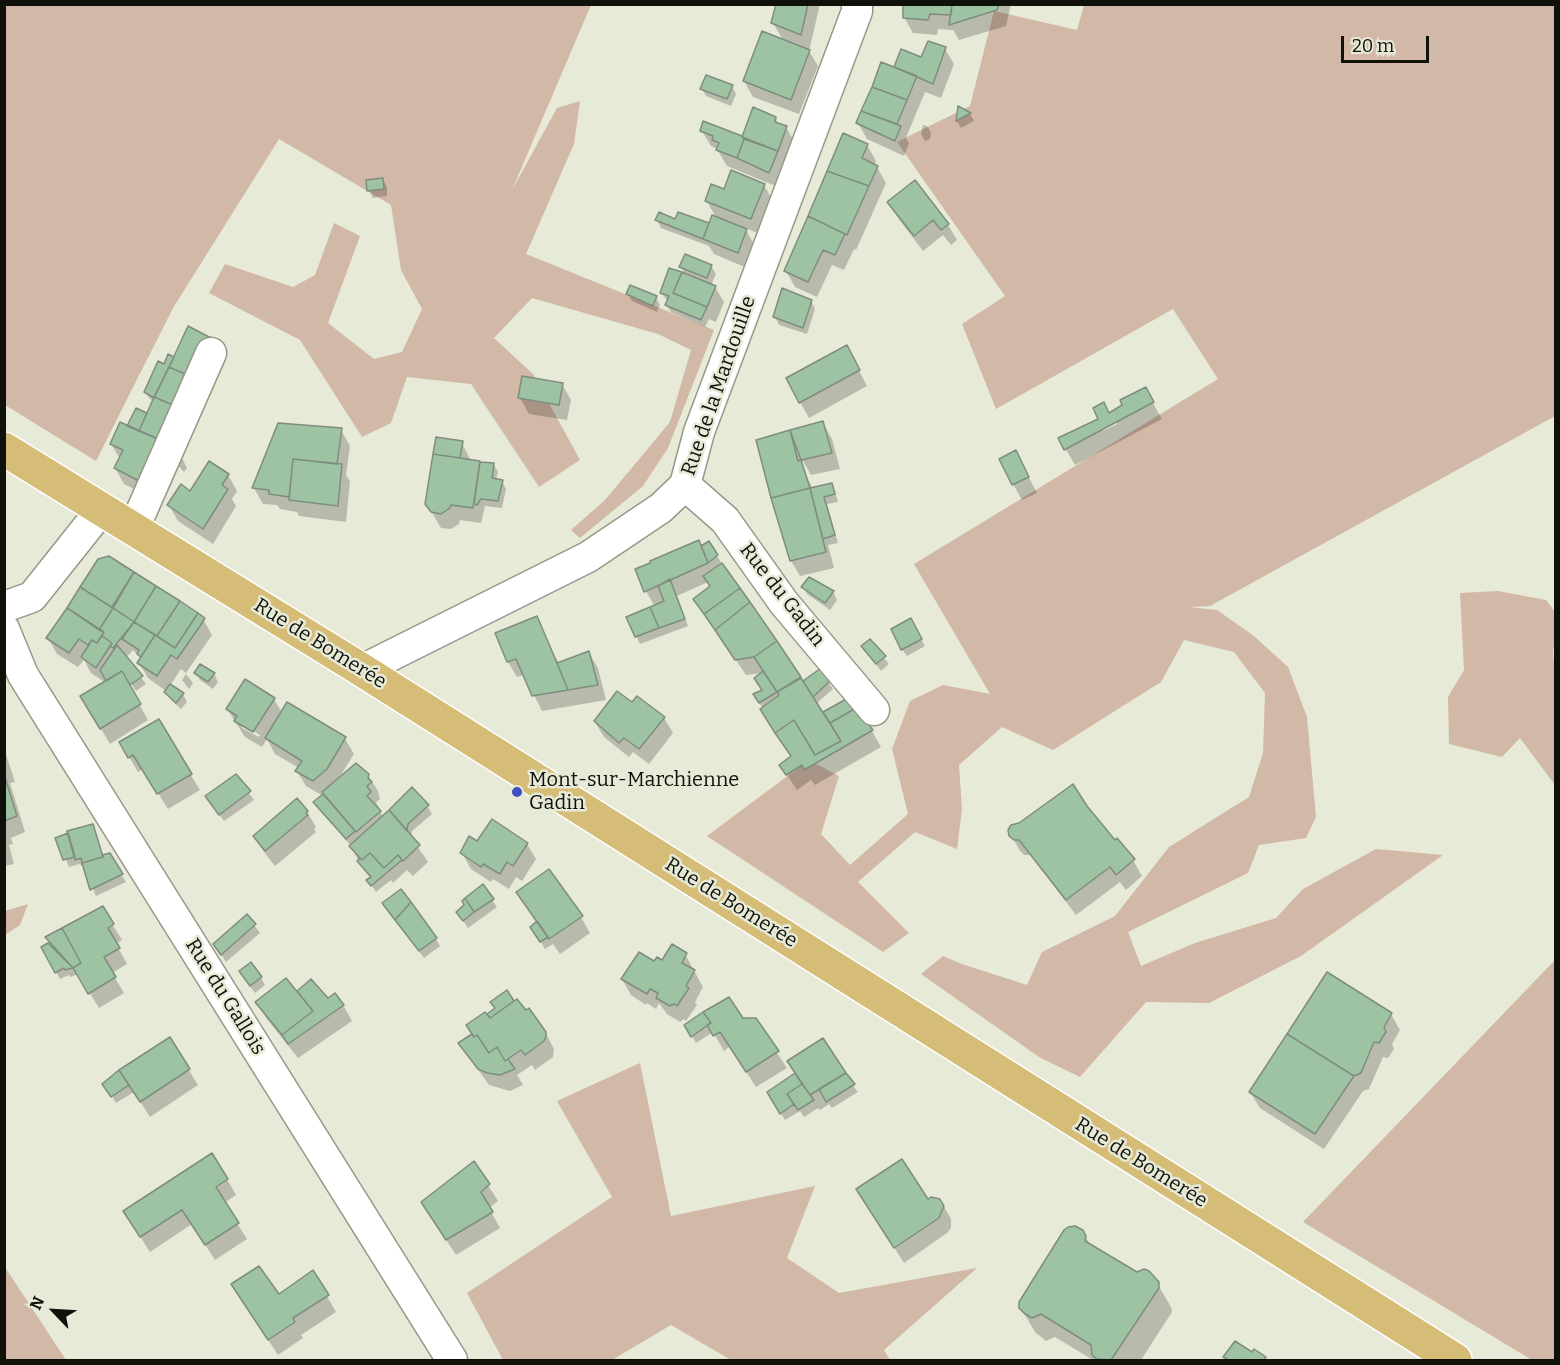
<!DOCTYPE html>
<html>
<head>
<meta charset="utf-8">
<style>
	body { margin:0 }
	#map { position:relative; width:1560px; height:1365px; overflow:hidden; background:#e6ead7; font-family:Bitter,serif }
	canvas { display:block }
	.frame { position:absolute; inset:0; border:6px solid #10110b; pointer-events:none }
	.north { position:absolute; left:24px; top:1281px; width:60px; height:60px; -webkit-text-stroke:4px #e6ead7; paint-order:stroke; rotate:295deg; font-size:16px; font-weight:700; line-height:24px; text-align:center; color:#10110b }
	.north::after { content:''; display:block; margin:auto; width:21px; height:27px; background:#10110b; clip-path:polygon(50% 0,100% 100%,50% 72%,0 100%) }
	.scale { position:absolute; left:1341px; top:36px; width:88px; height:27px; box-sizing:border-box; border:3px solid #10110b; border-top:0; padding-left:8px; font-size:18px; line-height:21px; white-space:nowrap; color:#10110b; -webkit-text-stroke:4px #e6ead7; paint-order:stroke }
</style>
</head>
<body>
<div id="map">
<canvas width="1560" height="1365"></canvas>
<div class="frame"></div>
<div class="north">N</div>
<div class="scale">20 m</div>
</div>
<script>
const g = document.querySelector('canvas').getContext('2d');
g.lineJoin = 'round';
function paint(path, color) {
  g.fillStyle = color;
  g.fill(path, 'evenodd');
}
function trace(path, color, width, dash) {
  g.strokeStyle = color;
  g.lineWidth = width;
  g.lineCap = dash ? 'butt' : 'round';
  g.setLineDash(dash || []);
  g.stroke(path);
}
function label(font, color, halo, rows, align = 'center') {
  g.font = font + ' Bitter,serif';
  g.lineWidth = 5;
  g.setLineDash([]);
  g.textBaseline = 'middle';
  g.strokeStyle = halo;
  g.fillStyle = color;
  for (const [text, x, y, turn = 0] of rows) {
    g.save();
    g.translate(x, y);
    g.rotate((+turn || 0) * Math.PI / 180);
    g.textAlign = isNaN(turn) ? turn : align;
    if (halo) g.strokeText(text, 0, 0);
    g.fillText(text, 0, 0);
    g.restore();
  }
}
paint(new Path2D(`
	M4,5h587l-79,185 45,-82 23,-7 -6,43 -48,110 188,76 -46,118 -25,38 -63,52 -9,-8 34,-30 65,-78 21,-72 -33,-16 -126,-36 -38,40 39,36 47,86 -41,27 -68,-103 -64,-7 -16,46 -29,14 -62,-97 -91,-47 16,-29 68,23 22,-12 19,-52 26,13 -32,87 46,36 28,-7 20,-43 -21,-39 -10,-65 -112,-66 -106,169 -77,153 -91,-56z
	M1084,5h471v411l-345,190 -21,1 28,3 37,26 34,31 19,50 9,100 -10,21 -47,7 -11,28 -120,59 13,34 54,-23 81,-25 27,-29 73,-40 67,6 -142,101 -92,47 -63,-1 -66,75 -41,-20 -118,-83 22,-18 19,8 65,21 15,-33 73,-36 54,-69 80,-50 14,-44 2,-60 -31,-41 -50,-12 -23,42 -108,68 -51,-23 -43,38 3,44 -5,40 -42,-17 -57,50 51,51 -26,19 -176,-116 102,-76 30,16 -18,58 29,31 58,-51 -16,-65 18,-48 33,-16 47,9 -76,-130 304,-185 -45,-70 -177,100 -34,-85 43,-28 -108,-154 73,-36 24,-95 83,19z
	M1498,591l48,9 9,12v29l-2,10 3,37 -1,97 -35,-47 -18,19 -53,-13 -1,-47 16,-27 -4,-77z
	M28,904l-8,21 -15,10v-24z
	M1555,960v400h-23l-229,-138z
	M640,1063l31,153 144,-30 -28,72 52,35 138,-25 -93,82 6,10h-159l-60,-35 -59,35h-109l-36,-67 145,-96 -55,-96z
	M5,1267l61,93h-61z`), '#d2b8a7');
paint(new Path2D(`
	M777,4h43l-11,47 9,15 -19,48 -46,-17 -9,-16 39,-41 -10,-17z
	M905,4h106l-5,22 -47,14 -6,-10 -15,-1 -1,6 -24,-2 -9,-16z
	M945,49l9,15 -13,34 -16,-6 -19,46 3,5 -5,13 -37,-17 -9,-16 24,-59 13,5z
	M732,86l4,8 -5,12 -25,-10 -4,-7z
	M959,108l11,6 4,7 -13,7 -4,-7z
	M754,109l21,9 4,7 7,2 9,16 -17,44 -51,-21 -10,-17 -6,-3 -9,-15 41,7z
	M923,125l4,1 4,7 -1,6 -5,2 -4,-7z
	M867,145l9,16 -2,4 3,2 9,16 -30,67 -2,-1 -10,21 -12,-5 -15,32 -22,-10 -9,-16z
	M383,180l4,7v9l-14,2 -4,-8z
	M764,185l9,16 -13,33 -15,-6 10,18 -8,22 -33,-14 -5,-8 -48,-18 -4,-8 19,1 3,-7 31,11 7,-6 -11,-19 19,-9z
	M889,203l59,22 9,15 -6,5 -8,-10 -20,16 -25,-33z
	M711,266l5,8 -5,11 4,2 9,15 -8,20 -7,-3 -4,8 -34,-15 -5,-7 2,-4 -7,-8 24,-19 -4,-7z
	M628,294l28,4 4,7 -3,7 -25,-11z
	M811,301l4,8 -8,25 -28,-9 -4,-8z
	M855,363l12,23 -58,32 -9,-16z
	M165,366l-13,132 -28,-14 -9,-16 5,-9 -9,-15 37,-29 6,-13 -4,-3 -5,-7z
	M562,384l9,16 -4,20 -38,-6 -9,-16z
	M1145,389l17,30 -87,46 -15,-26 50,-25zM1117,420v4l-14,7v-3z
	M823,423l9,16 8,30 -29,6 -8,-14 -3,2 13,26 18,-4 4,7 3,10 -11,2 11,39 -10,2 6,23 -34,8 -9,-15 -33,-120z
	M279,424l62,6 9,16 -4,29 4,6 -4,41 -47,-6 -2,-4 -17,-3 -3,-4 -14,-1 -9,-16z
	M437,439l25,4 9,18 23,4 4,7 -2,8 6,1 4,8 -4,19 -17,-2 -4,17 -21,-3 -1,4 -8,5 -10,-1 -14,-24z
	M178,457l5,3 4,8 -3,4 -9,-10z
	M209,463l19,12 9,16 -5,8 4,7 -23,38 -35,-23 -9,-16 22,-12z
	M1024,468l13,25 -15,7 -9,-16z
	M708,543l95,140 17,-13 8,12 5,7 -17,15 7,10 24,-14 25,31 9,16 -66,38 -4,-5 -14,10 -16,-24 11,-8 -33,-56 4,-11v-18l-17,2 -51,-76 16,-12 -3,-5 -31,14 11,30 -48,18 -4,-8 19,-29 -9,-16z
	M99,560l104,59 9,16 -26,38 -5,-4 -11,17 13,8 4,8 -6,7 -11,-10 -4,-8 -18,-13 -9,-15 2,-4 -8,-9 -7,8 20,26 -10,7 -11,-17 -2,1 25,45 -38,24 -28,-47 24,-14 -15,-10 -7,-13 -6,7 -21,-13 -9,-16z
	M803,587l30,5 4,8 -7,10 -23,-16z
	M536,618l23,46 30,-11 9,15 8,32 -64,11 -18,-36 -7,2 -9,-15 -11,-28z
	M910,620l15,26 -18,10 -5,-7z
	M870,641l19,23 -8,7 -18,-24z
	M196,673l18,1 4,8 -5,7 -13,-9z
	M186,674l7,9 -4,6 -7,-9z
	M274,699l8,14 63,26 9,15 -15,24 29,-3 10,16 2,8 -4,3 7,15 44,-11 5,8 -20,17 -1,6 17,25 -15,14 -6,-6 -14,13 -2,-3 -15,12 -8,-12 3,-2 -8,-9 -13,-24 -35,-42 8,-7 -17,-10 -9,-15 2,-3 -24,-14 -8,-15 -5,8 -17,-10 -18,-28zM241,724l19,11 -1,2 -17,-9z
	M632,704l32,14 9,15 -24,31 -16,-12 -4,5 -25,-20 -9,-15z
	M158,721l42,69 -32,19 -25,-40 -5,3 -17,-29z
	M4,748l11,34 -5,1 15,49 -14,6 2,6 -4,1 5,19 -10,2z
	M236,776l18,24 -30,21 -13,-17z
	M1086,807l29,35 18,18 9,16 -16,14 -6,-8 -44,33 -46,-60h-6l-4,-4 -9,-16z
	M307,812l9,15 -2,2 2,3 -41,34 -11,-14 -9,-15z
	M492,821l35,23 9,15 -14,22 -6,-4 -7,12 -16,-10 -2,3 -20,-13 -9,-16 15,-10z
	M92,826l11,30 6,-1 17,27 -30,14 -12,-31 -3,1 -1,-2 -11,3 -12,-28z
	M483,887l14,20 -29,21 -6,-9z
	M518,893l63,24 9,16 -30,21 -7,-10 -8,5 -13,-22 5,-4z
	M102,908l20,32 -6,4 11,20 -15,9 12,20 -25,15 -21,-34 -8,3 -1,-2 -9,4 -17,-32 7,-4 -3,-5z
	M389,911l47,28 4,7 -16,12z
	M247,916l13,17 -34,29 -11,-18z
	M685,954l18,33 -8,15 2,3 -11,16 -2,-2 -4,3 -13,-8 -8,-11 -3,6 -9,-6 -1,2 -15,-10 -9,-16 33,-16z
	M261,978l4,7 -10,8 -10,-14z
	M311,981l16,20 16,4 9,16 -54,37 -32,-40 -9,-16 40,-9z
	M507,992l7,11 31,29 9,17 -1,8 -18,13 -3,-5 -15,10 6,10 -13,6 -21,-6 -29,-41 14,-9 13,-19 9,-7z
	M1391,1014l9,16 -8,14 2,5 -6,9 -5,-1 -14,32 -6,2 -39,58 -64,-41 -10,-16z
	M755,1020l32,48 -31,19 -26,-41 -6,5 -11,-19 -17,11 -10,-18z
	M170,1039l28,46 -48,32 -16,-25 -18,11 -7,-12z
	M796,1074h48l14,18 -26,16 -3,-4 -9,6 -2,-2 -14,9 -4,-6 -15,9 -16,-27z
	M474,1163l24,38 -9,7 11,20 -44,27 -24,-37z
	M227,1179l9,16 -12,8 23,36 -32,21 -23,-36 -42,28 -16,-25z
	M927,1201l15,2 9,16v9l-4,5 -43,30 -37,-58z
	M1082,1231l9,15 46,28 20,9 14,24 1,5 -31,48h-48l-38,-23 -9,4 -11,-9 -14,-24z
	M313,1272l23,40 -35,23 2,3 -25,17 -36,-55 36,-4z
	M1252,1354l12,4 2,2h-39l-2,-3z`), '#0003');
const building = new Path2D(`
	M776,4h32l-7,31 -30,-12z
	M903,4h49l-1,11 -21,-1 -2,6 -25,-2z
	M952,4h47l-2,6 -48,15z
	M762,31l48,19 -19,50 -48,-19z
	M928,41l18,6 -13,37 -39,-17 7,-18 20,8z
	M881,62l36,14 -10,24 -35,-13z
	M706,75l27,10 -6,14 -27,-10z
	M872,87l35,13 -10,24 -36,-13z
	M958,106l13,7 -15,8z
	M753,107l23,10 -1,5 12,4 -9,25 -36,-14z
	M861,111l40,15 -6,15 -39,-18z
	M703,121l39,15 2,3 -7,19 -21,-8 3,-7 -7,-3 1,-4 -13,-5z
	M843,133l25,11 -6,14 16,8 -9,20 -42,-15z
	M744,139l34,12 -9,22 -32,-15z
	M731,170l34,14 -14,35 -46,-18 6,-17 13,5z
	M827,171l42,15 -22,49 -39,-19z
	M383,178l1,11 -17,2 -1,-11z
	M915,180l34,44 -8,6 -8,-10 -19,16 -27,-34z
	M659,212l16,7 3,-7 31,11 -6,16 -48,-19z
	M712,215l35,14 -9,24 -35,-14z
	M808,216l37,18 -10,21 -12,-5 -15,32 -24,-11z
	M685,254l27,11 -5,13 -28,-11z
	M669,268l13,4 -9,21 34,14 -6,13 -36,-15 4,-9 -9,-3z
	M682,272l34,14 -9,21 -34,-14z
	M630,285l27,11 -4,10 -27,-12z
	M782,288l30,12 -9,28 -30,-11z
	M188,326l25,13 -19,39 -25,-11z
	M847,345l13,25 -61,33 -13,-25z
	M168,354l6,3 -20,41 -10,-6 14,-31 6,3z
	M169,367l25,11 -14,30 -26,-11z
	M522,376l41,7 -4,22 -41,-7z
	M1146,387l8,15 -90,48 -6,-12 40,-19 -5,-11 11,-6 5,11 13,-8 -2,-5z
	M154,397l26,11 -17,33 -24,-10z
	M136,408l11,5 -8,18 -12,-5z
	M823,421l9,32 -31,7 -11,-30z
	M120,422l43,19 -20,42 -29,-15 9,-18 -13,-6z
	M278,423l64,5 -5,36 -44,-5 -4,38 -20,-3v-4l-17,-2z
	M790,430l8,31 3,-1 9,28 -39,10 -15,-58z
	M436,437l27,4 -3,17 -27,-4z
	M1016,450l13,27 -17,8 -13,-26z
	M433,454l47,7 -7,47 -22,-3 -1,3 -9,6 -10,-2 -6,-8z
	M293,459l49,5 -4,42 -49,-6z
	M209,461l20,13 -7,11 6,4 -25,40 -36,-24 14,-21 9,7z
	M480,462l14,1 -2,15 11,2 -5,21 -17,-2 -4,6 -3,-1z
	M832,483l3,11 -11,3 11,38 -12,4 -13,-51z
	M810,488l16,64 -36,9 -19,-63z
	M699,540l9,23 -64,29 -9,-23 15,-6v-2z
	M709,541l9,14 -10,8 -7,-17z
	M109,556l25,16 -21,36 -33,-21 18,-28z
	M722,563l18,25 -36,26 -11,-15 17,-13 -7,-10z
	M134,572l22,14 -22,36 -22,-15z
	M809,577l25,14 -9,12 -24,-16z
	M670,579l15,40 -26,9 -9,-21 14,-6 -6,-15z
	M156,586l24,15 -23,35 -23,-14z
	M80,587l33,21 -14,22 -32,-22z
	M740,588l10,14 -35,28 -11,-16z
	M180,601l18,12 -23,35 -18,-12z
	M750,602l27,39 -23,16 -19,3 -20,-30z
	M650,607l9,21 -24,9 -9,-20z
	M67,608l37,24 -7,11 -5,-3 -4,5 -9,-6 -10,14 -23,-15z
	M113,608l21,14 -21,26 -3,-2 2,-3 -10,-7 2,-4 -5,-2z
	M198,613l7,5 -5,8 -23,33 -6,-4 -14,21 -20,-13 18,-28 20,13z
	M537,616l20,47 11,27 -36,6 -16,-37 -9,3 -12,-29z
	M911,618l11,21 -21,11 -10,-21z
	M134,622l21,13 -14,22 -4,-3 2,-4 -17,-11z
	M102,636l10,7 -16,25 -15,-11 11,-17 5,3z
	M870,639l16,17 -10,8 -15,-18z
	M777,641l24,36 -24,15 -23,-35z
	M117,645l26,31 -13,9 -8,-14 -16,10 -6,-11z
	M589,651l9,34 -30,5 -11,-27z
	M200,664l15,9 -7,9 -14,-9z
	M821,668l9,13 -17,16 -10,-16z
	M122,671l19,33 -41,25 -20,-33z
	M763,671l14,21 -18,11 -6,-9 9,-4 -8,-12z
	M801,678l40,63 -26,14 -21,-35 -19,13 -15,-24 19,-14 -2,-3z
	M245,679l30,19 -22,34 -19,-11 3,-5 -11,-7z
	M170,684l14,9 -8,10 -12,-11z
	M617,691l15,11 5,-6 28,21 -26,32 -15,-11 -5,5 -25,-22z
	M848,698l8,10 -26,15 -7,-11z
	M287,702l59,35 -19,32 -14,12 -18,-10 7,-10 -37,-23z
	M856,708l17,22 -69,40 -2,-5 -16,10 -7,-10 12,-9 -16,-23 19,-13 21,35 26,-14 -11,-18z
	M159,719l33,55 -35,20 -24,-39 -5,3 -9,-16z
	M356,763l13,11 -1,4 4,4 -5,4 4,6 -4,4 14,15 -25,21 -34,-40z
	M4,774l13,42 -13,5z
	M236,774l15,17 -32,24 -14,-19z
	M1073,784l14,22 28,34 2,-2 18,21 -19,16 -6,-8 -44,33 -47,-60h-5l-5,-4 -1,-6 3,-5 8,-2z
	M412,787l17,18 -21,19 -1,7 -18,-21z
	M323,794l32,37 -9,8 -33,-37z
	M297,798l11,13 -2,2 2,2 -43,36 -12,-15z
	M389,810l31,35 -17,16 -5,-6 -14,13 -14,-15 -8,7 -13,-14z
	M492,819l36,24 -15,23 -6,-4 -7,12 -17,-10 -2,3 -21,-14 9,-17 8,5z
	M93,824l10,33 -21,6 -1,-5 -6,2 -8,-29z
	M68,833l7,24 -12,3 -8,-22z
	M110,853l13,21 -33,16 -8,-27 21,-6 -1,-2z
	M370,853l14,15 14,-13 4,5 -31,26 -5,-6 5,-3 -14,-16 3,-3 2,2z
	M549,869l34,47 -34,23 -33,-47z
	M483,884l11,15 -20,13 -9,-14z
	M401,889l10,13 -16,18 -13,-17z
	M465,898l9,14 -11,9 -7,-9 8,-7 -2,-4z
	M411,902l26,36 -18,13 -24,-31z
	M103,906l11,18 -6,4 12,20 -16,9 12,20 -28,17 -15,-26 8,-5 -19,-35z
	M247,914l9,10 -35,31 -8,-11z
	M537,921l11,16 -8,5 -10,-15z
	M62,928l19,35 -8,5 -28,-31z
	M48,943l25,25 -8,2 -1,-2 -9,5 -14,-26z
	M672,944l15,9 -5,10 13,7 -9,16 3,2 -12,18 -3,-2 -4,2 -14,-8 2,-5 -8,-4 -3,5 -26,-15 18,-27 15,9 3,-4 5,3z
	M251,962l11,15 -12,9 -11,-15z
	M1327,972l65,41 -8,14 2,5 -7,11 -5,-1 -13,31 -7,3 -67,-42z
	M286,978l27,33 -31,24 -27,-33z
	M311,979l17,19 7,-5 9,12 -56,39 -6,-9 31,-24 -16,-20z
	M507,990l7,11 -24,17 -3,-4 8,-6 -5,-6z
	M729,997l14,21h13l23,33 -33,21 -26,-40 -7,4 -6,-11 4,-2 -8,-11z
	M517,999l9,11 3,-2 17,24v4l-2,5 -19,14 -4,-5 -16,11 -8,-14 -8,6 -12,-18 -3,2 -8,-12 19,-13 5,6z
	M703,1012l8,11 -20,14 -7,-12z
	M472,1034l2,3 3,-2 12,18 8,-6 8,14 3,-2 7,10 -15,6 -13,-2 -9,-4 -20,-26z
	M1287,1034l67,42 -39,58 -66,-42z
	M170,1037l20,32 -50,33 -21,-32z
	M823,1038l23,35 -36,22 -23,-34z
	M119,1070l10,15 -18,12 -9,-13z
	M795,1073l7,11 -15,10 7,10 -14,10 -13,-22z
	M846,1073l9,11 -29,18 -7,-13z
	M802,1084l12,16 -16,10 -11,-16z
	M212,1153l16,26 -12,8 23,36 -34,22 -23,-35 -42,27 -17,-26z
	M902,1159l26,40 3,-2 9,2 4,7 -5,12 -45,30 -38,-59z
	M474,1161l16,23 -9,8 12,20 -47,28 -25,-38z
	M1075,1226l8,4 3,6 -1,5 52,31 7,-3 5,2 10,11v6l-48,72 -14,-1 -5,-4 -1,-10 -50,-31 -9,4 -7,-4 -6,-6v-6l45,-72 4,-3z
	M259,1266l20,28 34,-24 16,25 -36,23 2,4 -27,18 -37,-56z
	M1235,1341l17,11 2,-3 12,8 -2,3h-38l1,-1 -4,-2z`);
paint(building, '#9dc3a2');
trace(building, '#7f8d80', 1.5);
const minor = new Path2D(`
	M685,485l40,35 59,83 90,107
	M134,528l77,-175
	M4,607l28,-10 70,-88
	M4,629l19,46 429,685
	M362,670l226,-113 73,-49 24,-23 14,-53 158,-421v-7`);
const major = new Path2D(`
	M4,449l358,221 1093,690`);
trace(minor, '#959988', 33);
trace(major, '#fff', 36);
trace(minor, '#fff', 30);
trace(major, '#d5bc77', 33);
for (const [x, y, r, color] of [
	[517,792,6,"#3f4fc3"]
]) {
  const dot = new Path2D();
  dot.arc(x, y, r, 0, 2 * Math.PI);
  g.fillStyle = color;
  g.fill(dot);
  trace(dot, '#e6ead7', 2);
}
label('20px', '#10110b', '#e6ead7', [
	["Rue de la Mardouille",719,386,-71],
	["Rue du Gadin",782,595,52],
	["Rue de Bomerée",320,644,32],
	["Rue de Bomerée",731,903,32],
	["Rue du Gallois",225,997,58],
	["Rue de Bomerée",1141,1163,32]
]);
label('20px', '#10110b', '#e6ead7', [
	["Mont-sur-Marchienne",529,780],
	["Gadin",529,803]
], 'left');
</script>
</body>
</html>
